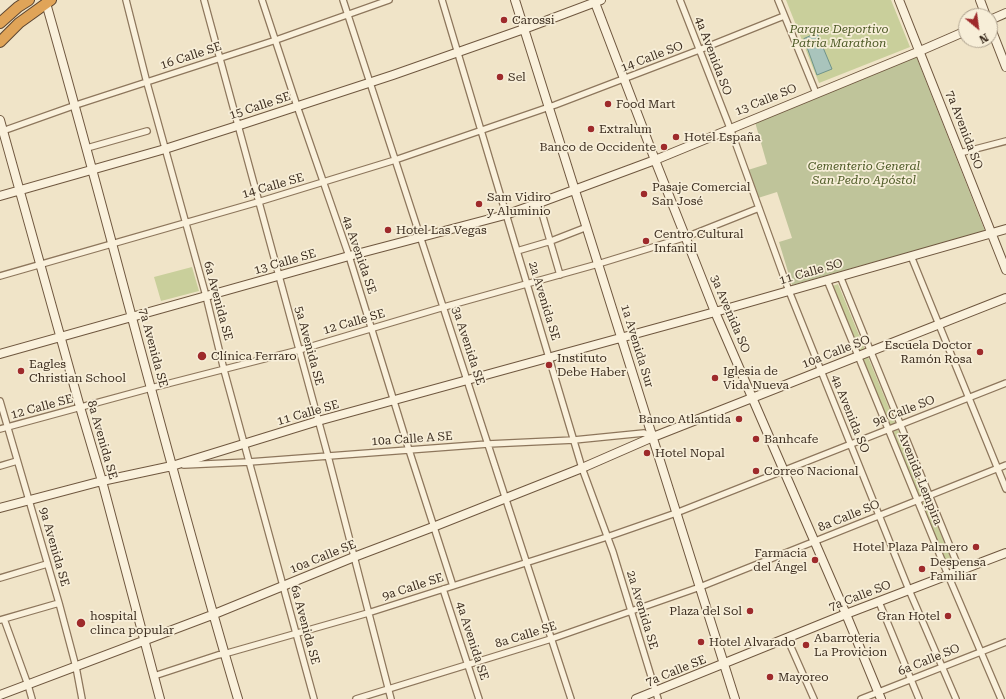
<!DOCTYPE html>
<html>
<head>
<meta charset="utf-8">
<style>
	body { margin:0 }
	#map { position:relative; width:1006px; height:699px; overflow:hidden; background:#f0e4c8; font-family:"Roboto Serif",serif }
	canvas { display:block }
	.north { position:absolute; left:958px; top:8px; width:40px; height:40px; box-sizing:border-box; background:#f7eed8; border:1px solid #ada18e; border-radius:50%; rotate:151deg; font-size:11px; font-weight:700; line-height:16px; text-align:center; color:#3d2e20 }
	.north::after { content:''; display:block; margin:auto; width:14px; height:18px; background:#9e2a2b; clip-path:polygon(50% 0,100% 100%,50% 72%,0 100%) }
</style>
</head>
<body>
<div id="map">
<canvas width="1006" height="699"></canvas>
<div class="north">N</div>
</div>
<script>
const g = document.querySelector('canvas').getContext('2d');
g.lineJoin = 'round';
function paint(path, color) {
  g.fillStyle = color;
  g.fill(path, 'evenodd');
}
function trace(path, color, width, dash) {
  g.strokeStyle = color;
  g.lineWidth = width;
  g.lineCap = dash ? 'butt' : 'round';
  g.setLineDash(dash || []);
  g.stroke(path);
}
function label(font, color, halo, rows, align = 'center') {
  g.font = font + ' "Roboto Serif",serif';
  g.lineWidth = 3.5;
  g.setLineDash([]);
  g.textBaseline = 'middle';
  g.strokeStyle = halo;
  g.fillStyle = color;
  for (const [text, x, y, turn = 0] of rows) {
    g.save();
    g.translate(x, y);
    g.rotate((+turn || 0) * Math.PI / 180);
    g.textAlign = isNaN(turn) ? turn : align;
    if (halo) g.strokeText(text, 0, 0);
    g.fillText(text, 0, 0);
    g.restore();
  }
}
paint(new Path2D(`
	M786,0h105l19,47 -91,36z
	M192,267l7,24 -38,10 -7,-24z
	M838,284l116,282 -8,3 -116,-282z`), '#c9cf9b');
paint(new Path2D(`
	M916,56l69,175 -193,54 -13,-43 13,-4 -15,-46 -19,6 -10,-28 19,-6 -12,-42z`), '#bfc49a');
const water = new Path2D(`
	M817,33l15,36 -15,6 -13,-36z`);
paint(water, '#a9c4bc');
trace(water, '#6f938a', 1);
const street = new Path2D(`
	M126,0l21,83 59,213 18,74 90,329
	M204,0l124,456 63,243
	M262,0l35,106 52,150 60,194 44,136
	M343,0l228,699
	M442,0l140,468 31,84 45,147
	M680,0l50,128 59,163 120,299 47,109
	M778,0l38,93
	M0,132l76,-27 200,-65 113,-40
	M87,148l60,-17
	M960,153l46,-12
	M539,203l21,72
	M517,251l34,-10 36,-14
	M911,256l95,233
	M0,276l258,-74 137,-42 160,-55 144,-55 85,-34
	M840,276l120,295
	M827,280l121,295 53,124
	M0,401l59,202 17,64 6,32
	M0,429l151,-41 148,-38 145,-43 154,-43 88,-27 73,-29
	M184,465l65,-3 239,-18 86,-4 70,-7 9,4
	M0,466l17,-5
	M0,578l47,-14
	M443,589l36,110
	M879,602l40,97
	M4,619l24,66 4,14
	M0,620l59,-17
	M787,638l27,61
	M154,676l64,-21 6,-1 144,-41 239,-76 69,-24 330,-130
	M356,699l195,-60 149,-52 306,-122
	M861,699l145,-57`);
const secondary = new Path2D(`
	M515,0l220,699
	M594,0l61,160 60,152 131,302 35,85
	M899,0l107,270
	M980,0l6,16
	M46,3c66,231 123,465 192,696
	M990,20l16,-7
	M990,26l16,41
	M0,120l80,287 22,74 58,218
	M0,196l165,-47 72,-23 156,-51 131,-46 77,-29
	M0,354l349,-98 156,-41 34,-12 116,-43 265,-109 46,-20
	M0,508l102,-27 70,-15 146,-45 397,-109 291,-83
	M0,695l212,-80 142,-58 79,-30 149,-59 71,-31 353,-139
	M636,699l210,-85 160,-61`);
const highway = new Path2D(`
	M0,23l18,-16 11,-7
	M0,42l19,-19 32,-23`);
trace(street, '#8d765c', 8);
trace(secondary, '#6f573f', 10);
trace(highway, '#5b4430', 12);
trace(street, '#faf1dc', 5.5);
trace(secondary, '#faf1dc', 8);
trace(highway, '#e0a458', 10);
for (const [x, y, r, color] of [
	[504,20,4,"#9e2a2b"],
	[500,77,4,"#9e2a2b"],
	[608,104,4,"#9e2a2b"],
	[591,129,4,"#9e2a2b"],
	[676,137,4,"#9e2a2b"],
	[664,147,4,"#9e2a2b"],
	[644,194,4,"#9e2a2b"],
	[479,204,4,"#9e2a2b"],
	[388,230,4,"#9e2a2b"],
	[646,241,4,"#9e2a2b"],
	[980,352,4,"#9e2a2b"],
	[202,356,5,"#9e2a2b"],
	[549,365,4,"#9e2a2b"],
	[21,371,4,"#9e2a2b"],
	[715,378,4,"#9e2a2b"],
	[739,419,4,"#9e2a2b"],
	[756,439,4,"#9e2a2b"],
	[647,453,4,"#9e2a2b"],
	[756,471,4,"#9e2a2b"],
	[976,547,4,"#9e2a2b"],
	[815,560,4,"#9e2a2b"],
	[922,569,4,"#9e2a2b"],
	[750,611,4,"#9e2a2b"],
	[948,616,4,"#9e2a2b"],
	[81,623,5,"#9e2a2b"],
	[701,642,4,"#9e2a2b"],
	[806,645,4,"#9e2a2b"],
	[770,677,4,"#9e2a2b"]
]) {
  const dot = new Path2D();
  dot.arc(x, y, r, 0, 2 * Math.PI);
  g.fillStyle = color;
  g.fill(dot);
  trace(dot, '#f7eed8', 1.5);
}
label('12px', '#3d2e20', '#f7eed8', [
	["Carossi",512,20],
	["Sel",508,77],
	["Food Mart",616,104],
	["Extralum",599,129],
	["Hotel España",684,137],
	["Banco de Occidente",656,147,"right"],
	["Pasaje Comercial",652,187],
	["San José",652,201],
	["Sam Vidiro",487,197],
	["y Aluminio",487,211],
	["Hotel Las Vegas",396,230],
	["Centro Cultural",654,234],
	["Infantil",654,248],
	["Escuela Doctor",972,345,"right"],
	["Ramón Rosa",972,359,"right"],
	["Clínica Ferraro",211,356],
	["Instituto",557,358],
	["Debe Haber",557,372],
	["Eagles",29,364],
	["Christian School",29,378],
	["Iglesia de",723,371],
	["Vida Nueva",723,385],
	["Banco Atlantida",731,419,"right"],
	["Banhcafe",764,439],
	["Hotel Nopal",655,453],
	["Correo Nacional",764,471],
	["Hotel Plaza Palmero",968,547,"right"],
	["Farmacia",807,553,"right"],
	["del Ángel",807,567,"right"],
	["Despensa",930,562],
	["Familiar",930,576],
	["Plaza del Sol",742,611,"right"],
	["hospital",90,616],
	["clinca popular",90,630],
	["Gran Hotel",940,616,"right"],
	["Abarroteria",814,638],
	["La Provicion",814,652],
	["Hotel Alvarado",709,642],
	["Mayoreo",778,677]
], 'left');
label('italic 12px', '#4d5a26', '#f7eed8', [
	["Parque Deportivo",839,29],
	["Patria Marathon",839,43],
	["Cementerio General",864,166],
	["San Pedro Apóstol",864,180]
]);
label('12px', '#3d2e20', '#f7eed8', [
	["16 Calle SE",191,56,-18],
	["4a Avenida SO",713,56,69],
	["14 Calle SO",652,57,-21],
	["13 Calle SO",766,100,-22],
	["15 Calle SE",260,106,-18],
	["7a Avenida SO",964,130,69],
	["14 Calle SE",273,186,-16],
	["4a Avenida SE",359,255,71],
	["13 Calle SE",285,262,-16],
	["11 Calle SO",811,272,-16],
	["6a Avenida SE",218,301,75],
	["2a Avenida SE",544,301,73],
	["3a Avenida SO",730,314,67],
	["12 Calle SE",354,322,-16],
	["5a Avenida SE",309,346,75],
	["3a Avenida SE",468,346,72],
	["1a Avenida Sur",637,346,73],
	["7a Avenida SE",153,348,75],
	["10a Calle SO",836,352,-21],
	["12 Calle SE",42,407,-15],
	["9a Calle SO",904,411,-21],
	["11 Calle SE",308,413,-16],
	["4a Avenida SO",850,414,68],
	["10a Calle A SE",412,439,-4],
	["8a Avenida SE",102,440,74],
	["Avenida Lempira",920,479,68],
	["8a Calle SO",849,516,-22],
	["9a Avenida SE",54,547,74],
	["10a Calle SE",323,557,-22],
	["9a Calle SE",413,587,-18],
	["7a Calle SO",860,596,-21],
	["2a Avenida SE",642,610,73],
	["6a Avenida SE",305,625,75],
	["8a Calle SE",526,635,-17],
	["4a Avenida SE",472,641,72],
	["6a Calle SO",929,660,-22],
	["7a Calle SE",676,671,-22]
]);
</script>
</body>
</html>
